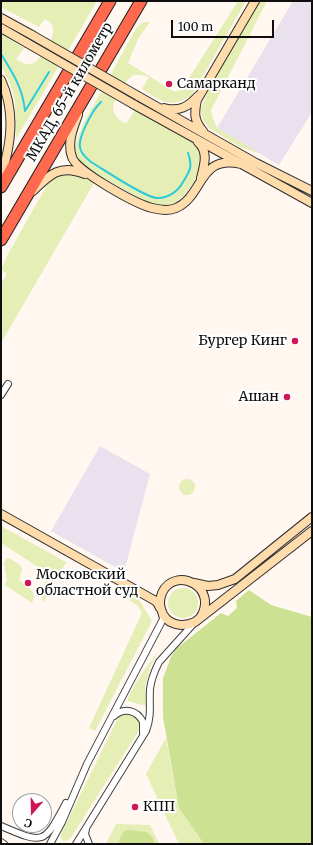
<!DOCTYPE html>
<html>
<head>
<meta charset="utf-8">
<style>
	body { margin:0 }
	#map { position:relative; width:313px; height:845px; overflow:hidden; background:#fff7f0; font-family:Merriweather,serif }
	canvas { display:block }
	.frame { position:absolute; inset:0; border:2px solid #0e0e0e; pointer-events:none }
	.north { position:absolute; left:12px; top:793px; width:40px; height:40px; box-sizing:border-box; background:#fff; border:1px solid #9f9f9f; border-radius:50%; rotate:200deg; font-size:11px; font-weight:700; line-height:16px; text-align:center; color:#0e0e0e }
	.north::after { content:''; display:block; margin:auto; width:14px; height:18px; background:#ce1756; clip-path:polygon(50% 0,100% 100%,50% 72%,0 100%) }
	.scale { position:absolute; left:171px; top:20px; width:103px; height:18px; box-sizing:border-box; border:2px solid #0e0e0e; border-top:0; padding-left:5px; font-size:12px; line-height:14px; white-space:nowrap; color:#0e0e0e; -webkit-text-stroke:3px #fff; paint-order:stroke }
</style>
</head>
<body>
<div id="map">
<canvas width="313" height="845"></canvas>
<div class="frame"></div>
<div class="north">С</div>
<div class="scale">100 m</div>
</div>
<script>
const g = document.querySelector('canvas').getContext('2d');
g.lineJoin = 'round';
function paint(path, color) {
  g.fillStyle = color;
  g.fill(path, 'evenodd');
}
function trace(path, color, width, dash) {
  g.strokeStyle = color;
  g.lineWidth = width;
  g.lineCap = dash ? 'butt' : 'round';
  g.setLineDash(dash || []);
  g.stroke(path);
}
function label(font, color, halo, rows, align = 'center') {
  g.font = font + ' Merriweather,serif';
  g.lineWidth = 4;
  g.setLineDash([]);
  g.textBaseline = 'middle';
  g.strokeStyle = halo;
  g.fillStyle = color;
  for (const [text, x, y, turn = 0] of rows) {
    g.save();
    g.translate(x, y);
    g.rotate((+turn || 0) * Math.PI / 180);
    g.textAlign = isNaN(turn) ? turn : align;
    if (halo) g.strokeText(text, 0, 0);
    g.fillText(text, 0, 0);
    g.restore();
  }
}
paint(new Path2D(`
	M293,1h19v111l-33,53 -62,-37z
	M100,446l50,28 -26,98 -73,-41z`), '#e9e2ee');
paint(new Path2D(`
	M1,1h96l-81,138 -1,-39 -5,-16 -9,-19v-31l23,14 -8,11c5,3 9,6 15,5 8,-1 25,-28 22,-36 -1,-5 -5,-7 -8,-9l-6,8 -38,-20z
	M238,1h8l-56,97 -2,-1c-17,13 -30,2 -46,-8l7,-12c-10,-3 -16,-4 -22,4 -11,18 -24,30 -1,43l10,-16c12,7 57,30 63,39 10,17 -11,50 -27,57 -8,4 -16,2 -24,-1l-60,-34 -8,-6 -4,-6 -2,-8 3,-9 7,-18 53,-95 7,-5h6l-12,17 -10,24 47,29 5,-2 4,-4z
	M259,1h8l-56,109 1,6 5,12 44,26 -21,-7 -31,-19 -6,-8 -2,-8 1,-6 9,-22z
	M66,173l17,4 11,6 -93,160v-59l6,-10 -6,-4 7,-16 42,-74z
	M179 487a8 8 0 1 1 16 0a8 8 0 1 1-16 0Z
	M1,526l65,36 -23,41 -2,-12 8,-17 -48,-31z
	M9,558l11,7 2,5 -3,10c8,6 19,11 13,23l-27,-18 2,-5 -3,-17 2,-4z
	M168 603a15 15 0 1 1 30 0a15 15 0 1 1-30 0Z
	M121,589l17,9 14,23 -57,110 -6,-3 53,-115 -5,-8 -19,-12z
	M177,633l-19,20 -8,14 -5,19 1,17 -1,3 -17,-5v-3c14,-28 27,-43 49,-65z
	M129,713c9,4 12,9 9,19l-68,107 -6,2 -3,-2v-5l55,-112c3,-7 6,-8 13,-9z
	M166,738l13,70 25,36h-25l-33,-70z
	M116,824l34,1 9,19h-53z`), '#e4eeb5');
paint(new Path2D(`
	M249,590l22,15 41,12v227h-108l-25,-36 -16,-91v-39l8,-21 6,-9 44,-35 7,3 9,-8 -1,-7z
	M127,830l20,2 6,6 1,6h-35v-1c1,-6 3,-11 8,-13z`), '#cde192');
trace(new Path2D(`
	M1,54c12,19 22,35 24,57l24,-39
	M101,102c-8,7 -23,35 -21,45 0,6 6,11 11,15 12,7 56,37 67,36 11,0 20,-7 25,-16 7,-11 10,-16 5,-29`), '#2dcadb', 2);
const street = new Path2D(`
	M1,395l7,-11
	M114,716c10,-9 23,-6 29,6v11
	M1,826c44,19 43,18 65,-23
	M86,829l-1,5 4,10
	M1,842l3,2
	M50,844l12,-22 25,-58 74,-141 2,-4 -1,-6
	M76,844l70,-113c6,-16 3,-26 4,-42 1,-9 5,-19 9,-27l36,-40`);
const secondary = new Path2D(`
	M1,18l31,17
	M1,28l26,15
	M1,80c15,32 10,65 0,97
	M138,96l118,67 56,28
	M133,104l179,99
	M164,108c15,4 24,-1 34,-12
	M78,115c-5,13 -11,28 -6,42 4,14 64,47 80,51 8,2 17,3 24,0 28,-12 22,-54 65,-44
	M203,131c-9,-10 -9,-18 -6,-31l58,-99
	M198,142c11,10 6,24 3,36
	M33,191c17,-17 27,-27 52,-17
	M1,514l151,85 5,3 3,6
	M194,583l14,3 10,-1 17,-6 77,-62
	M200,618c20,-31 -25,-53 -38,-25 -2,5 -3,10 -1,16 4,16 21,19 34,13l117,-91`);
const highway = new Path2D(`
	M1,187l109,-186
	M1,240l140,-239`);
trace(street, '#414141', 8);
trace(secondary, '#303030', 10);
trace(highway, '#1f1f1f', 13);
trace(street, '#fff', 6);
trace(secondary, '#ffdcab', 8);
trace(highway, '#ff6a4e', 11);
const secondaryBridge = new Path2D(`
	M32,35l106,61
	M27,43l106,61`);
trace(secondaryBridge, '#303030', 10, []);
trace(secondaryBridge, '#ffdcab', 8);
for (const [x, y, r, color] of [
	[169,84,4,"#ce1756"],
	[295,341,4,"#ce1756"],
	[287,397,4,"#ce1756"],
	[28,583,4,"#ce1756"],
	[135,807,4,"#ce1756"]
]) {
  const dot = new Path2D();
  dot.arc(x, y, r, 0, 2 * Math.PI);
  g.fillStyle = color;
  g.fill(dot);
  trace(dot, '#fff', 1.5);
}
label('14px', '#0e0e0e', '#fff', [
	["Самарканд",177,84],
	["Бургер Кинг",287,341,"right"],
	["Ашан",279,397,"right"],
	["Московский",36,575],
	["областной суд",36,591],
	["КПП",143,807]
], 'left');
label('14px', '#0e0e0e', '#fff', [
	["МКАД, 65-й километр",70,92,-60]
]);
</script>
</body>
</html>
